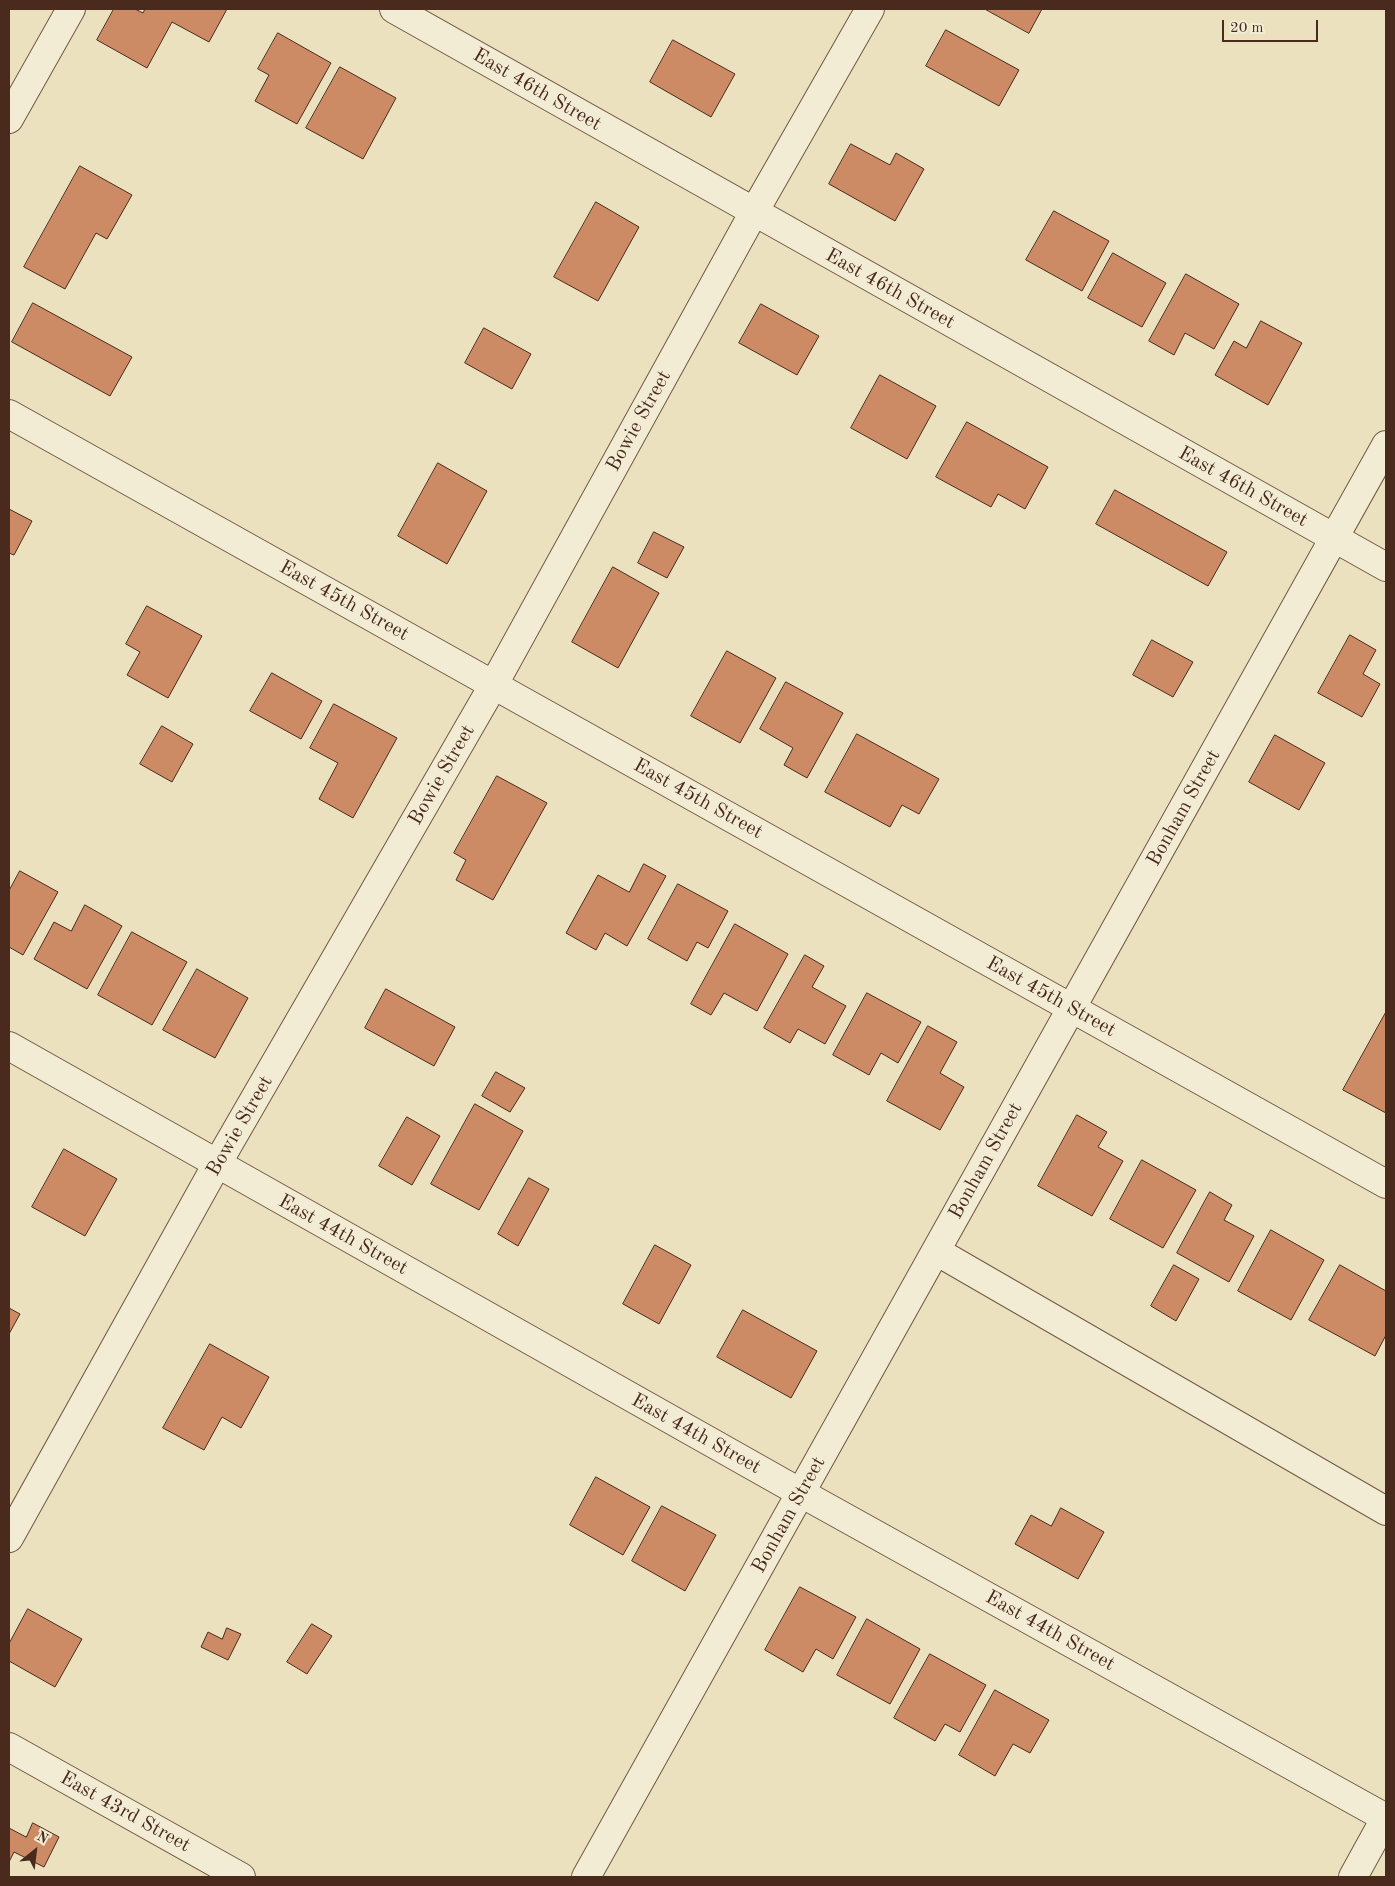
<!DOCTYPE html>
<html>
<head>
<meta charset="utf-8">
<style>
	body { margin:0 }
	#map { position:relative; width:1395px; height:1886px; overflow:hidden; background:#ece1be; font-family:"Old Standard TT",serif }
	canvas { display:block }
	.frame { position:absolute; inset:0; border:10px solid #492a1c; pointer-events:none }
	.north { position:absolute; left:10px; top:1826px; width:50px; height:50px; -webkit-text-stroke:4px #f3ecd5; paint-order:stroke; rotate:29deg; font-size:14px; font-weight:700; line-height:20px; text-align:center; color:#492a1c }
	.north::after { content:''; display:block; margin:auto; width:18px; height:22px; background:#492a1c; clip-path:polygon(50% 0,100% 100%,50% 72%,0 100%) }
	.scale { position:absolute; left:1222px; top:20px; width:96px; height:22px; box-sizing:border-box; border:2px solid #492a1c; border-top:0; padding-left:6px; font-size:15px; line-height:18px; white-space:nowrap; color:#492a1c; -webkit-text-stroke:4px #f3ecd5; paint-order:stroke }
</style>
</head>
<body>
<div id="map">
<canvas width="1395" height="1886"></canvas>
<div class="frame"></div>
<div class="north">N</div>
<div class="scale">20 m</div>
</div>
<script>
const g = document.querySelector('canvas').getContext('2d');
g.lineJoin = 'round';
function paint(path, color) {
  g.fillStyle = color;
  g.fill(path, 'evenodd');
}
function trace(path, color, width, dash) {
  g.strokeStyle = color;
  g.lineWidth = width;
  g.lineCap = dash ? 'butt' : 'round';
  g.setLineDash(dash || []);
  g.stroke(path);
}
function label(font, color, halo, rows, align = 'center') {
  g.font = font + ' "Old Standard TT",serif';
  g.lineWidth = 4;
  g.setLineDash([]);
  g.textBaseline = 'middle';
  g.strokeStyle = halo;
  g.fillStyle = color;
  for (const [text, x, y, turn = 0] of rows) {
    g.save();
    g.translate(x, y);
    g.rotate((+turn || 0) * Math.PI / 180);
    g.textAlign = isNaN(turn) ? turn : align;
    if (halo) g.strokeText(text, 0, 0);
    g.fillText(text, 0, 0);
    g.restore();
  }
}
const building = new Path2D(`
	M114,9h21l8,4 2,-4h82l-18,33 -37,-20 -25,46 -50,-28z
	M985,9h57l-13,24z
	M946,30l73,40 -20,36 -73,-40z
	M278,33l53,30 -34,61 -42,-23 14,-26 -11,-6z
	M673,40l62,34 -24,43 -61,-35z
	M340,67l56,31 -33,61 -57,-31z
	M851,144l39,21 6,-12 28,16 -29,52 -66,-37z
	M80,166l52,29 -25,44 -11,-6 -31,56 -41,-22z
	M596,202l43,25 -41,74 -44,-24z
	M1054,211l55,30 -27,50 -56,-31z
	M1113,253l53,30 -24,44 -54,-29z
	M1186,274l53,30 -25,45 -29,-16 -11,22 -25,-14z
	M33,303l99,54 -22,39 -98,-54z
	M761,304l58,32 -22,39 -58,-32z
	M1261,321l41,22 -34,62 -53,-30 19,-34 12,7z
	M484,328l47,26 -19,35 -47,-26z
	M880,375l56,31 -29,53 -56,-31z
	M967,422l81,45 -23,42 -27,-15 -7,13 -55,-30z
	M438,463l49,28 -40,73 -49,-28z
	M1115,490l112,62 -19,34 -112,-62z
	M9,509l23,12 -18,34 -5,-2z
	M654,532l30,15 -17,31 -29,-15z
	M613,567l46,26 -41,75 -46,-26z
	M147,606l55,30 -34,62 -41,-23 13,-23 -14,-8z
	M1350,635l26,15 -13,24 17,10 -18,33 -44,-24z
	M1152,640l41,22 -20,35 -40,-22z
	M727,651l49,27 -36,65 -49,-27z
	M272,673l50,28 -21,38 -51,-28z
	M786,682l57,31 -36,65 -23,-13 9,-17 -33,-19z
	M334,704l63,34 -44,80 -34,-19 19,-36 -28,-15z
	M162,726l31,18 -21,38 -32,-18z
	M857,734l82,45 -20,35 -17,-9 -12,22 -65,-35z
	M1275,735l50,28 -26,47 -50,-28z
	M497,776l50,27 -54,97 -37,-20 10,-20 -12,-7z
	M644,864l22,12 -39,70 -22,-13 -9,17 -30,-17 32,-58 31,17z
	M20,871l38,21 -35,63 -14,-8v-56z
	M678,884l50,27 -20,37 -11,-6 -10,19 -39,-22z
	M85,905l37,21 -35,63 -53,-30 20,-37 17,9z
	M735,924l53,30 -31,57 -33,-18 -13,22 -20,-11z
	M132,932l55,30 -35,63 -54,-30z
	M805,955l19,11 -12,21 34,19 -21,38 -27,-15 -8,14 -26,-15z
	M197,969l51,29 -33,60 -52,-28z
	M386,989l69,38 -21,39 -69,-38z
	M867,993l54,29 -23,41 -17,-10 -12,22 -36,-20z
	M1386,1012v101l-43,-23z
	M928,1026l29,16 -17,31 24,14 -24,43 -53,-29z
	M496,1072l29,16 -15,24 -28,-16z
	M475,1104l48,27 -44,79 -48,-26z
	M1077,1115l30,17 -9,15 25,14 -31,55 -54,-30z
	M407,1117l33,19 -28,49 -33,-19z
	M64,1149l53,30 -32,57 -53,-29z
	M1142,1160l54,30 -33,58 -53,-29z
	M529,1178l20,11 -31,57 -20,-12z
	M1210,1192l22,13 -8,15 30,16 -25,46 -52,-29z
	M1271,1230l53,30 -33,60 -53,-29z
	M655,1245l36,20 -32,59 -36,-20z
	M1174,1265l25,14 -23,42 -25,-15z
	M1340,1265l46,26v44l-11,21 -66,-36z
	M9,1308l11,6 -11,20z
	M743,1310l74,41 -26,47 -74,-41z
	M210,1344l59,33 -28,51 -19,-11 -18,33 -41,-22z
	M596,1477l54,30 -27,48 -53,-30z
	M662,1506l54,29 -31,56 -53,-30z
	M1061,1508l43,24 -26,47 -63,-35 16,-29 20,11z
	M800,1587l56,30 -23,42 -17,-10 -13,23 -38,-22z
	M28,1609l54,30 -27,48 -46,-26v-17z
	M867,1619l53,30 -30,55 -53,-29z
	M312,1624l20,12 -25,38 -20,-12z
	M227,1628l14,6 -13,26 -27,-13 7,-15 14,7z
	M930,1654l56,31 -26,47 -15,-8 -10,17 -41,-23z
	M995,1690l54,30 -19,33 -17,-9 -18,32 -36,-21z
	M33,1823l26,14 -15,30 -30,-15 -5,10v-34l17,9z`);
paint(building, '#cd8b65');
trace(building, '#492a1c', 1);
const minor = new Path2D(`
	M394,9l992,558
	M9,119l62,-110
	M9,414l1377,770
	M9,1046l792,447 585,325
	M936,1251l450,260
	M9,1538l208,-374 277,-480 260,-472 116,-203
	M9,1747l232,130
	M586,1877l800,-1432
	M1353,1877l33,-60`);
trace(minor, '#725844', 30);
trace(minor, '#f3ecd5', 28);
label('20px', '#492a1c', '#f3ecd5', [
	["East 46th Street",537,90,30],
	["East 46th Street",890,289,29],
	["Bowie Street",639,421,-61],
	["East 46th Street",1243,487,29],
	["East 45th Street",344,601,29],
	["Bowie Street",442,775,-60],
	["East 45th Street",698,799,29],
	["Bonham Street",1184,808,-61],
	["East 45th Street",1051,997,29],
	["Bowie Street",240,1126,-60],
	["Bonham Street",986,1161,-61],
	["East 44th Street",343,1235,29],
	["East 44th Street",696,1434,29],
	["Bonham Street",789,1515,-61],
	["East 44th Street",1050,1631,29],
	["East 43rd Street",125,1812,29]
]);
</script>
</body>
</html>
